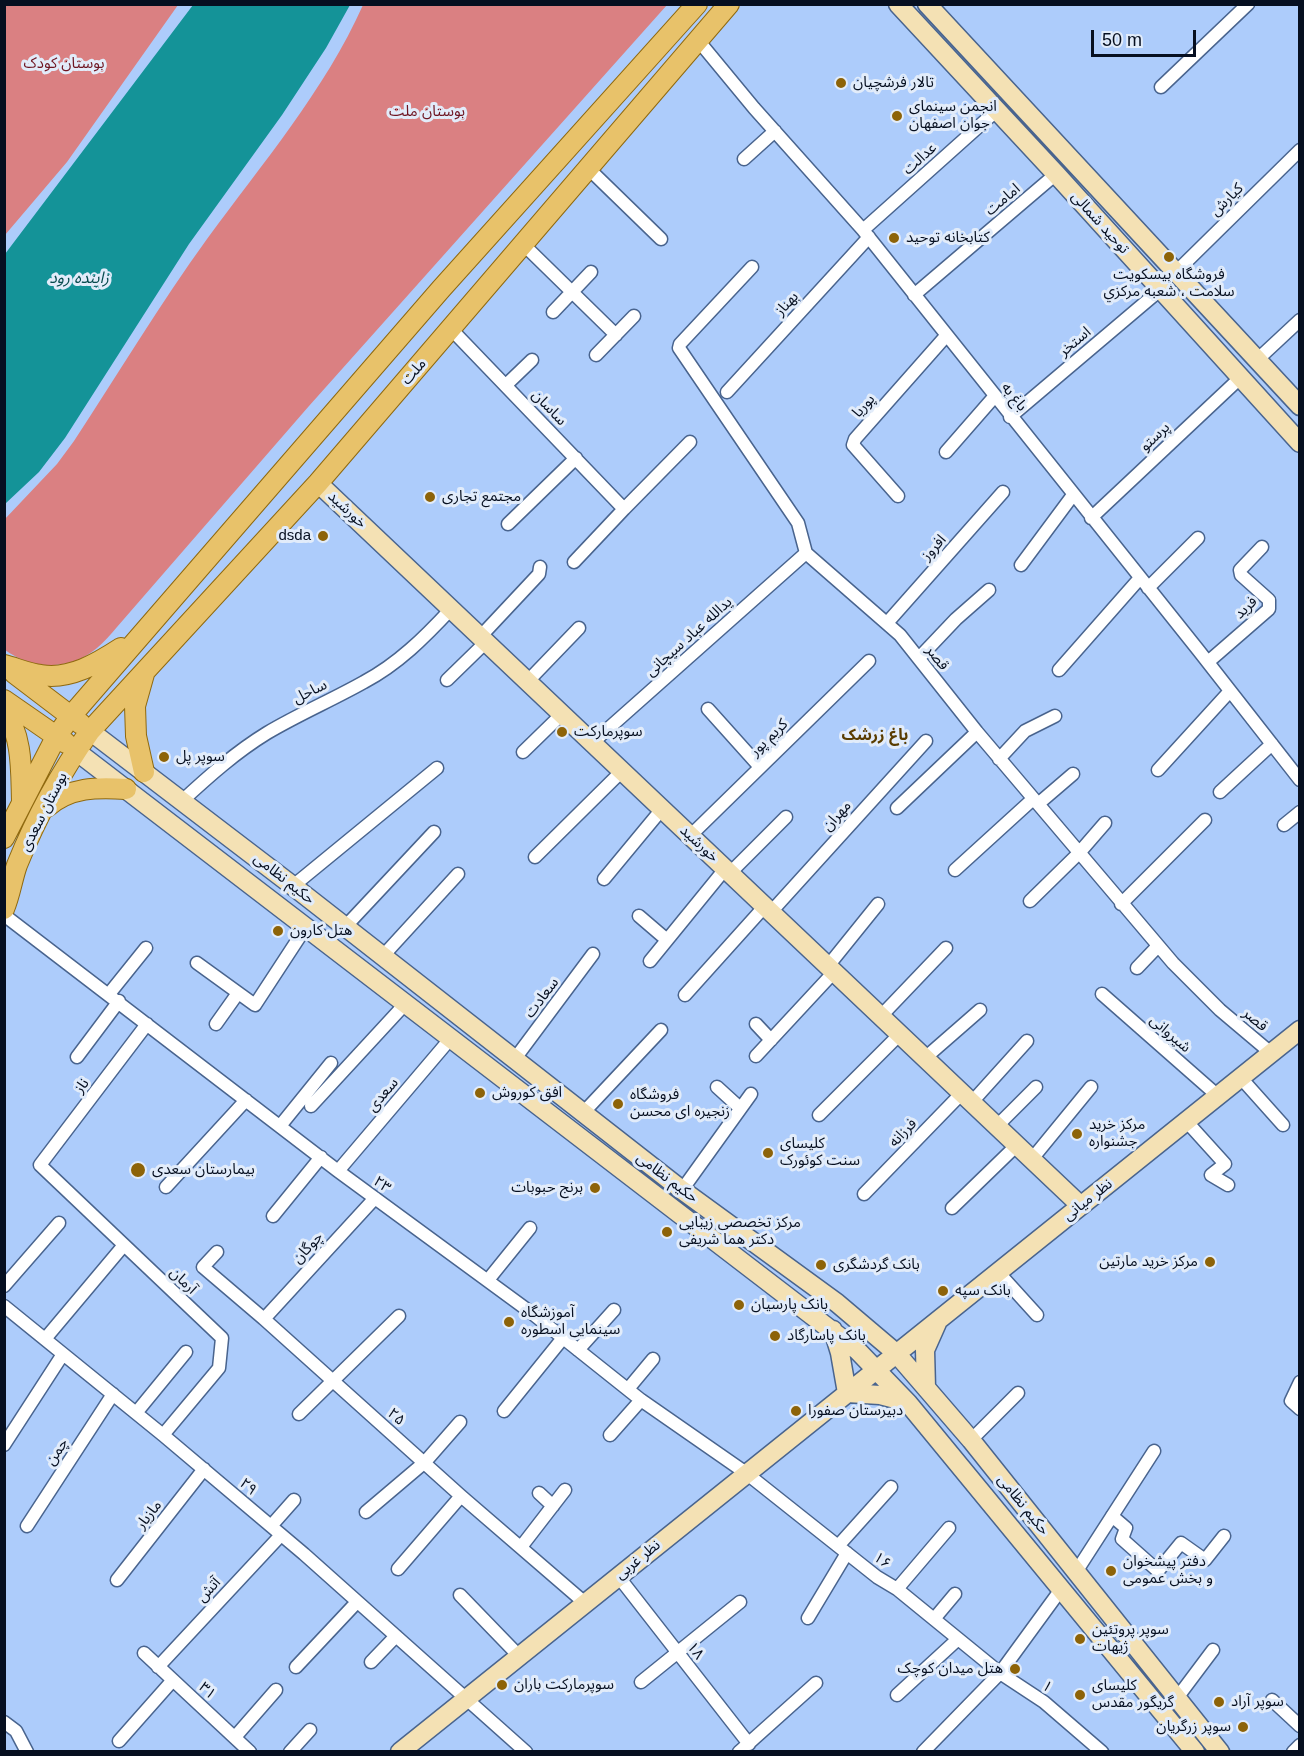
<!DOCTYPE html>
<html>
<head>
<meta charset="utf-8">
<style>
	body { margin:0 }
	#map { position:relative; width:1304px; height:1756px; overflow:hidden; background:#adccfb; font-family:Arial,sans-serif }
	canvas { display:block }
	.frame { position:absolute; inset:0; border:6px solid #060f20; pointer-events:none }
	.scale { position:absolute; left:1091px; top:30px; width:105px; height:27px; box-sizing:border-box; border:3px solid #060f20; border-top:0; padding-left:8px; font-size:18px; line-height:21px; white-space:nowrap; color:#060f20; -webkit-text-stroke:4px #e2ecfa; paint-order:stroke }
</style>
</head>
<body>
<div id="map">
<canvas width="1304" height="1756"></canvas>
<div class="frame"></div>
<div class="scale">50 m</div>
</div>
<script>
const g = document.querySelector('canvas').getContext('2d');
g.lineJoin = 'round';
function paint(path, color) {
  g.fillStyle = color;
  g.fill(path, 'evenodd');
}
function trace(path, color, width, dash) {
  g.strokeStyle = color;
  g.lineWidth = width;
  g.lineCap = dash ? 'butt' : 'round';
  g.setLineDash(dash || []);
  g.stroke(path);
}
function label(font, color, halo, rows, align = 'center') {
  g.font = font + ' Arial,"Noto Sans Arabic",sans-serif';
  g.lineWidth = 6;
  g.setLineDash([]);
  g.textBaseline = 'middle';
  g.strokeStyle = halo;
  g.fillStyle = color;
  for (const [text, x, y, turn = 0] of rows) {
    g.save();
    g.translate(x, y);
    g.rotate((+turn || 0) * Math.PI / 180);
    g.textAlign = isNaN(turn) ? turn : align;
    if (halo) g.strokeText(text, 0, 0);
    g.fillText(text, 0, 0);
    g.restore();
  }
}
paint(new Path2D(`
	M5,4l173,1 -111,157 -62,73z
	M363,5h304l-358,401 -192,221c-6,7 -13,15 -20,21 -27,23 -64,22 -92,2l-1,-130 53,-56 17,-23c44,-67 86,-137 133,-202 55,-75 118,-149 156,-234z`), '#da8082');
paint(new Path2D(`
	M193,5h157l-24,43 -44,67 -93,129 -124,194 -26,34 -34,32v-250z`), '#149398');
const street = new Path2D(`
	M697,39l57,69 109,122 336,421 101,129
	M1161,87l87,-83
	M744,159l31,-28
	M589,169l72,70
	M863,230l133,-119
	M524,245l92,90
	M752,267l-72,77 -1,4 119,175 8,30 94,82 77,97 196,231 47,47 51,43
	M1176,272l124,-122
	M914,295l142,-121
	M553,312l38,-40
	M451,329l173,180 66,-67
	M596,355l38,-39
	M1257,360l43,-40
	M506,385l26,-25
	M727,392l142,-155
	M1010,417l150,-127
	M946,452l48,-55
	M898,496l-45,-51 2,-6 91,-103
	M1091,518l149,-140
	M508,524l68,-66
	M574,562l50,-53
	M1021,565l52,-70
	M1148,588l50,-50
	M887,623l116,-131
	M480,637l59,-63 1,-7
	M919,658l37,-39 33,-29
	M1208,662l61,-53v-9l-28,-25 -1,-5 22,-23
	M1059,670l81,-92
	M447,680l39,-38
	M528,681l51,-53
	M708,709l52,58
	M592,743l214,-190
	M523,752l39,-38
	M999,759l26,-28 30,-15
	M1158,770l72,-79
	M1220,792l52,-48
	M182,801c27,-25 54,-49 85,-68 32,-19 65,-33 97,-51 34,-18 61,-45 87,-73
	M1038,804l35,-30
	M897,808l80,-76
	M1284,825l16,-13
	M690,836l179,-175
	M535,857l87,-86
	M955,870l78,-71
	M730,873l56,-56
	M604,879l58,-70
	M293,886l144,-118
	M1030,901l49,-48 26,-30
	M1121,904l84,-84
	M771,912l155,-171
	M4,915l334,256 195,143 108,86 105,73 131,104 20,12 103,84 44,29 58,50
	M639,916l28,24
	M345,927l89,-95
	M382,957l76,-83
	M650,961l75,-92
	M197,963l58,42 51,-78
	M828,966l50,-62
	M1137,968l21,-22
	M109,994l37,-46
	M1102,994l116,102
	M685,995l80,-89
	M881,1016l65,-68
	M147,1024l-107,141 182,173 -3,30 -56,67
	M216,1024l22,-31
	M756,1024l15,16
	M756,1056l78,-84
	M77,1057l42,-56
	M925,1058l55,-48
	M514,1060l79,-106
	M1241,1078l42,47
	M717,1087l23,21
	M972,1102l55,-61
	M311,1106l95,-103
	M583,1113l78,-83
	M819,1115l81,-81
	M1187,1122l38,42 -14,11 17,10
	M280,1126l51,-63
	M997,1126l39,-39
	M1032,1159l59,-72
	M338,1171l113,-133
	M166,1187l80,-87
	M682,1190l69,-96
	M864,1194l98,-101
	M952,1208l65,-63
	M273,1216l48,-59
	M217,1252l-14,15 61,52 197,177 124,107
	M998,1272l39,43
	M488,1280l42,-52
	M4,1286l55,-63
	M4,1306l159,129 141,119 222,198
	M264,1319l111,-121
	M45,1339l79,-94
	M578,1350l36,-40
	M1300,1382l-9,19 9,8
	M628,1389l25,-30
	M504,1411l59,-73
	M136,1413l50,-61
	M299,1414l100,-98
	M610,1435l31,-35
	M971,1440l47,-47
	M4,1445l59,-91
	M539,1493l14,13
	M366,1512l59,-50 35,-40
	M1112,1516l14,12 -4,11 36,32 23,-28 24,17 19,-24
	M27,1526l86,-132
	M271,1526l23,-26
	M838,1546l53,-59
	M521,1547l44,-57
	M398,1569l63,-73
	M1076,1572l78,-121
	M618,1576l131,168
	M117,1580l87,-111
	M897,1589l52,-61
	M460,1595l59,61
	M808,1618l39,-65
	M934,1619l21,-25
	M144,1653l106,99
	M371,1662l25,-26
	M158,1667l123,-132
	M296,1667l61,-65
	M641,1682l99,-80
	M897,1695l61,-56
	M1177,1698l36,-48
	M1272,1700l28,26
	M4,1722l12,9 11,21
	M235,1737l41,-47
	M119,1741l54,-61
	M290,1752l20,-22
	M739,1752l77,-69
	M923,1752l77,-79 62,-85
	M1293,1752l7,-7`);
const secondary = new Path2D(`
	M898,4l158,170 244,269
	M927,4l373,402
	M318,483l763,723
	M90,731l203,155 389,304 155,113 59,50 75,87 249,312
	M76,751l781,599 51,53 287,349
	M833,1330l7,23 7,40
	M926,1388l-1,-38 12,-27
	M847,1393l33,2 27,7
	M400,1752l900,-722`);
const primary = new Path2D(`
	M4,665c12,3 25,9 37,10 29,5 57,-12 80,-27
	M14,673l67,51
	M144,674l-9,32 1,30 8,36
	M4,700l62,43
	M4,711c19,24 17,62 18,90
	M47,807c23,-20 50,-20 79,-18
	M4,838l52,-101 15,-21 370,-427 256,-285
	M4,909c6,-14 8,-30 13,-44 19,-47 44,-93 73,-134l228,-248 411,-479`);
trace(street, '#49648e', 15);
trace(secondary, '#49648e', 21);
trace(primary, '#8f690f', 22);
trace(street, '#fff', 12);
trace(secondary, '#f4e1b4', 18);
trace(primary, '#e8c26a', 20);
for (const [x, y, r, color] of [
	[841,83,6,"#8d6308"],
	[897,116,6,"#8d6308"],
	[894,238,6,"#8d6308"],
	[1169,257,6,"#8d6308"],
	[430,497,6,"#8d6308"],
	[323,536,6,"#8d6308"],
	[562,732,6,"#8d6308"],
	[164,757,6,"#8d6308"],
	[278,931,6,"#8d6308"],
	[480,1093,6,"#8d6308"],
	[618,1104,6,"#8d6308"],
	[1077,1134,6,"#8d6308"],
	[768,1153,6,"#8d6308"],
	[138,1170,8,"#8d6308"],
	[595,1188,6,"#8d6308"],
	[667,1232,6,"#8d6308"],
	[1210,1262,6,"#8d6308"],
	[821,1265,6,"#8d6308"],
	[943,1291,6,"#8d6308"],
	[739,1305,6,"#8d6308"],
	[509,1322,6,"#8d6308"],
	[775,1336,6,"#8d6308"],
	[796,1411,6,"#8d6308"],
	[1111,1571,6,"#8d6308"],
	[1080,1639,6,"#8d6308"],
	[1015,1669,6,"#8d6308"],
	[502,1685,6,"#8d6308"],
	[1080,1695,6,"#8d6308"],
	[1219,1702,6,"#8d6308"],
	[1243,1727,6,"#8d6308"]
]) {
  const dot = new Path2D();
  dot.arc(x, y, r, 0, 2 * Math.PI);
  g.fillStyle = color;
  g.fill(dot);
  trace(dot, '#e2ecfa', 2);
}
label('15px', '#6e1421', '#e2ecfa', [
	["بوستان کودک",64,64],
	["بوستان ملت",427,112]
]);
label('15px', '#060f20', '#e2ecfa', [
	["تالار فرشچیان",853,83],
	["انجمن سینمای",909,107],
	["جوان اصفهان",909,124],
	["کتابخانه توحید",906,238],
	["فروشگاه بيسكويت",1169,275,"center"],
	["سلامت ، شعبه مركزي",1169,292,"center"],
	["مجتمع تجاری",442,497],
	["dsda",311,536,"right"],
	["سوپرمارکت",574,732],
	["سوپر پل",176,757],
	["هتل کارون",290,931],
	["افق کوروش",492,1093],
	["فروشگاه",630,1095],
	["زنجیره ای محسن",630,1112],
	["مرکز خرید",1089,1125],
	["جشنواره",1089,1142],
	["کلیسای",780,1144],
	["سنت کوئورک",780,1161],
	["بیمارستان سعدی",152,1170],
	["برنج حبوبات",583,1188,"right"],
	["مرکز تخصصی زیبایی",679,1223],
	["دکتر هما شریفی",679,1240],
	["مرکز خرید مارتین",1198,1262,"right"],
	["بانک گردشگری",833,1265],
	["بانک سپه",955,1291],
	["بانک پارسیان",751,1305],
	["آموزشگاه",521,1313],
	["سینمایی اسطوره",521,1330],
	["بانک پاسارگاد",787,1336],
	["دبیرستان صفورا",808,1411],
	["دفتر پیشخوان",1123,1562],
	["و بخش عمومی",1123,1579],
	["سوپر پروتئین",1092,1630],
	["ژیهات",1092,1647],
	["هتل میدان کوچک",1003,1669,"right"],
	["سوپرمارکت باران",514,1685],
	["کلیسای",1092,1686],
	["گریگور مقدس",1092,1703],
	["سوپر آراد",1231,1702],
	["سوپر زرگریان",1231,1727,"right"]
], 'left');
label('15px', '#060f20', '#e2ecfa', [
	["عدالت",920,159,-42],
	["امامت",1003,200,-40],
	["کیارش",1227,200,-45],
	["توحید شمالی",1100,223,48],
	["بهناز",787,304,-47],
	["استخر",1075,342,-40],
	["ملت",414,372,-49],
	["باغ به",1014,397,52],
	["پوریا",864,406,-48],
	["ساسان",549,408,46],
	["پرستو",1155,437,-43],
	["خورشید",347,510,43],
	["افروز",934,548,-48],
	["فرید",1246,608,-44],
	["یدالله عباد سیچانی",689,637,-42],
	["قصر",937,658,52],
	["ساحل",310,692,-27],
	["کریم پور",769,738,-44],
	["بوستان سعدی",44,812,-63],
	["مهران",837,816,-48],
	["خورشید",699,844,43],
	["حکیم نظامی",284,879,38],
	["سعادت",542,998,-53],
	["قصر",1255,1020,40],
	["شیروانی",1170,1034,41],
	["ناز",82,1086,-53],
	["سعدی",383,1095,-50],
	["فرزانه",903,1133,-46],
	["حکیم نظامی",667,1178,37],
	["۲۳",382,1185,36],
	["نظر میانی",1088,1200,-38],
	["چوگان",308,1248,-47],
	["آرمان",183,1281,44],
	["۲۵",396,1417,41],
	["چمن",57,1452,-57],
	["۲۹",248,1487,40],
	["حکیم نظامی",1023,1505,51],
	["مازیار",149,1515,-52],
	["نظر غربی",638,1560,-39],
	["۱۶",882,1561,36],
	["آتش",209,1590,-47],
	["۱۸",695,1651,52],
	["۱",1047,1687,36],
	["۳۱",207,1691,43]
]);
label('italic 16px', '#084c4f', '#e2ecfa', [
	["زاینده رود",79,279]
]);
label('bold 16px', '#5a3d00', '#e2ecfa', [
	["باغ زرشک",875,736]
]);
</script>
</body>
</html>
